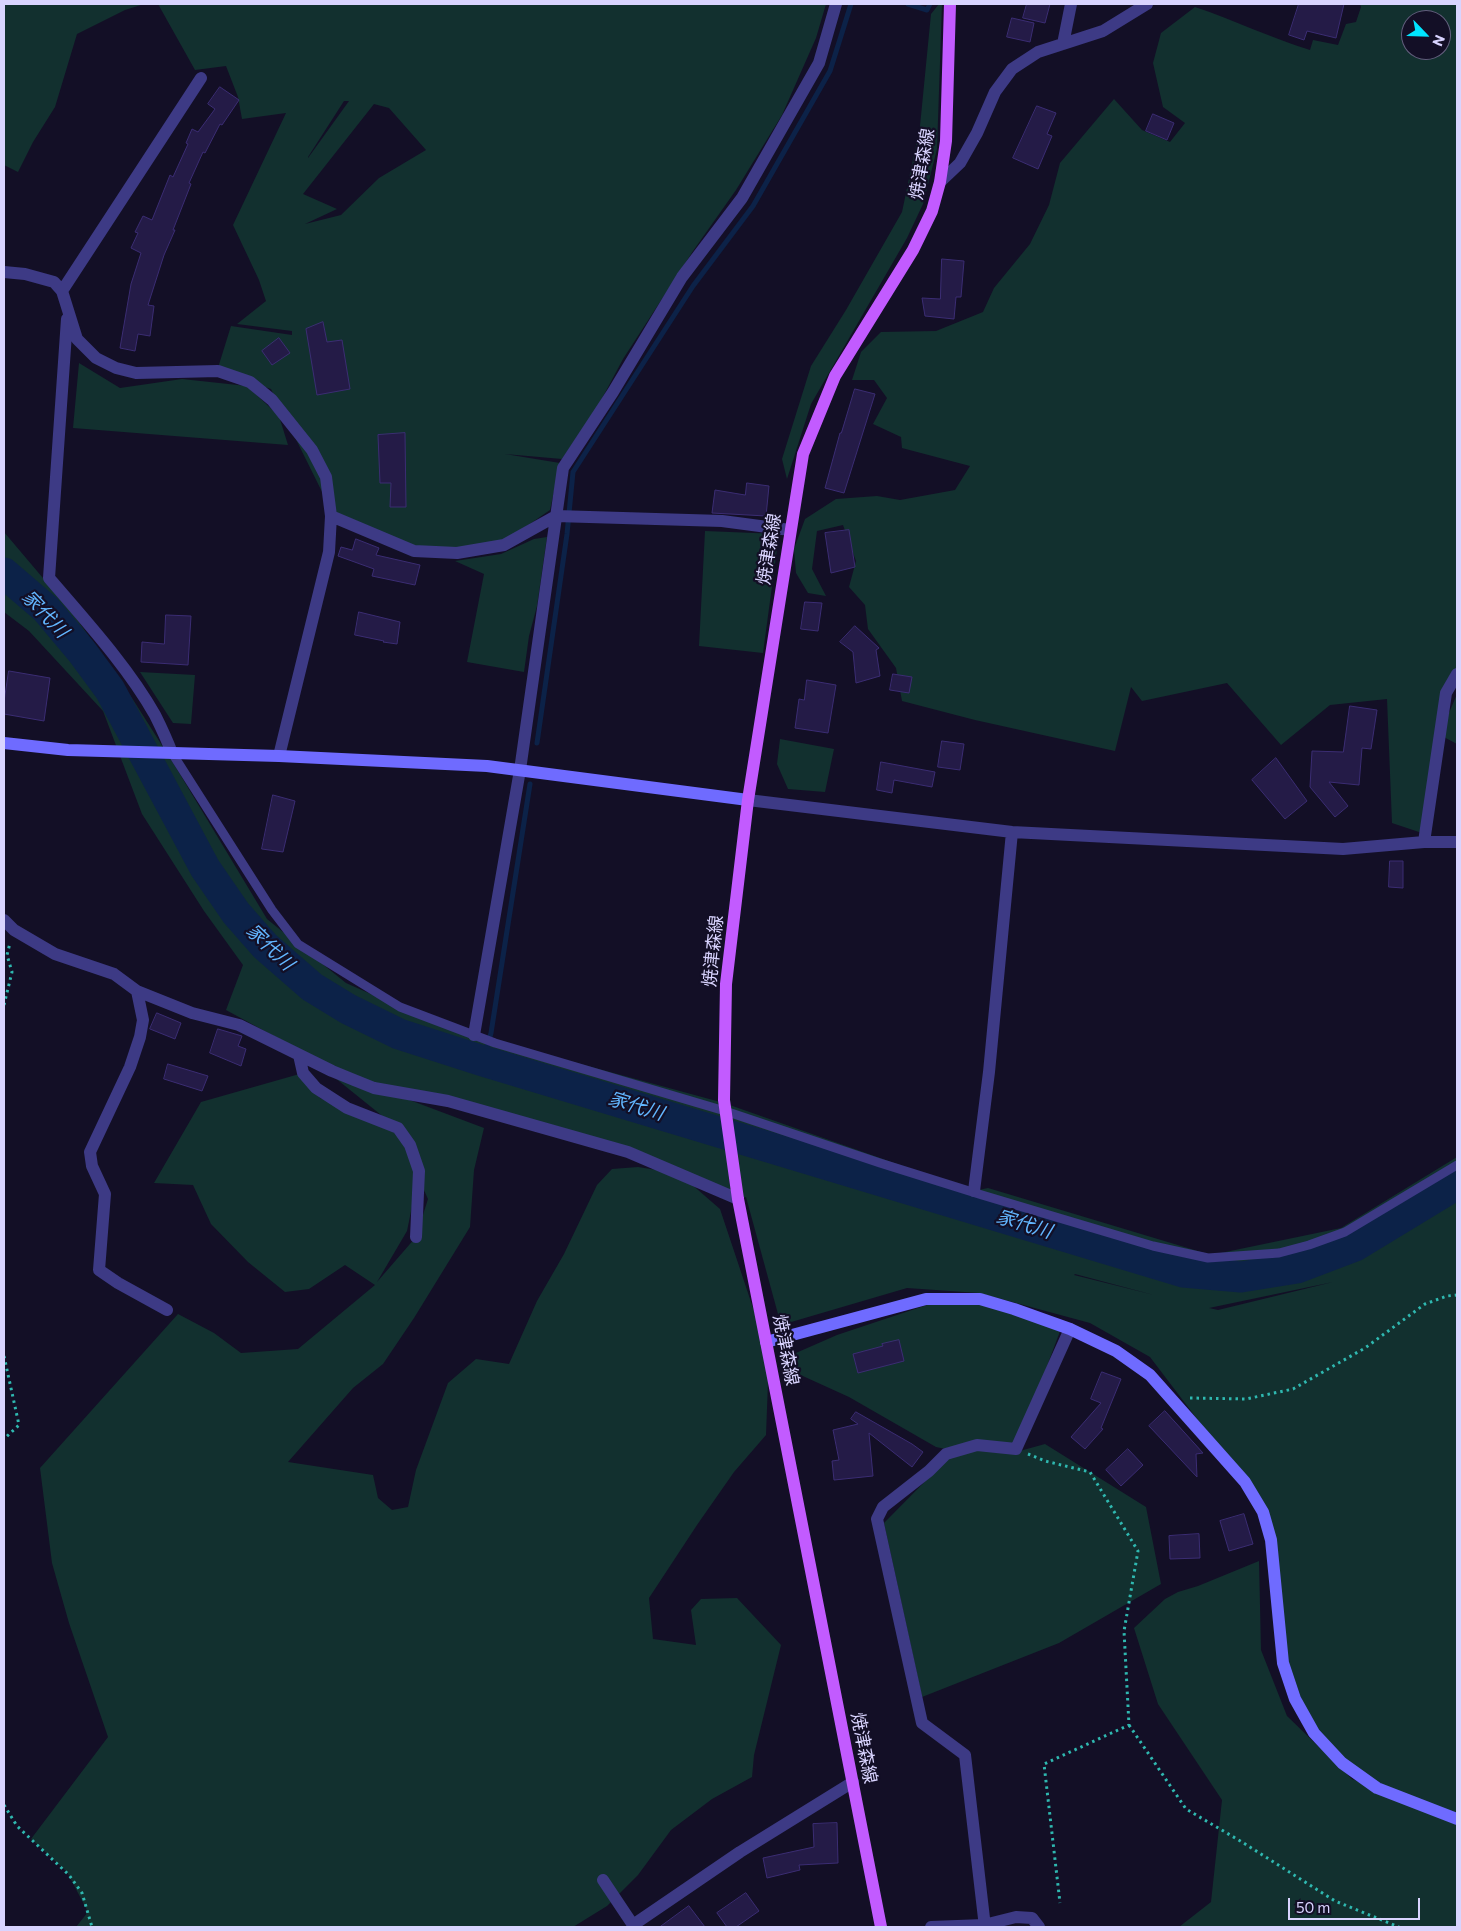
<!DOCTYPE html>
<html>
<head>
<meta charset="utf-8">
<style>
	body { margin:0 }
	#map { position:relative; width:1461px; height:1931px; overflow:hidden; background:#130f26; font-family:Commissioner,sans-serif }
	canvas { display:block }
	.frame { position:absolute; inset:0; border:5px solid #d9d4ff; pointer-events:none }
	.north { position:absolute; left:1401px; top:10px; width:50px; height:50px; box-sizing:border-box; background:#130f26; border:1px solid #625e7d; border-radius:50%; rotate:114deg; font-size:14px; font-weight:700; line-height:20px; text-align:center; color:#d9d4ff }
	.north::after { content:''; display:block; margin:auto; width:18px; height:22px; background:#00e5ff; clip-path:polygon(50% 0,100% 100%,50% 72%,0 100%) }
	.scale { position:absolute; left:1288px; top:1898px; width:132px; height:22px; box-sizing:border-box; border:2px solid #d9d4ff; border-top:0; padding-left:6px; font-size:15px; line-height:18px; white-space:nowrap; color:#d9d4ff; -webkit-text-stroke:4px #130f26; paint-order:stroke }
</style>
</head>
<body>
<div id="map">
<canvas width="1461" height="1931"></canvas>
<div class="frame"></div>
<div class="north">N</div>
<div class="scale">50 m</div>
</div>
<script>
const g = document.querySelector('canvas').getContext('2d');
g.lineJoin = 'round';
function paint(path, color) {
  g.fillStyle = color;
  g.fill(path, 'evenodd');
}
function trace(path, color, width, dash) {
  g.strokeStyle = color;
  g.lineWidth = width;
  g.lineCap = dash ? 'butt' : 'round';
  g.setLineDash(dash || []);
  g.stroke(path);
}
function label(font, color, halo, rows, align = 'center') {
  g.font = font + ' Commissioner,"Noto Sans JP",sans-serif';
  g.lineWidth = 4.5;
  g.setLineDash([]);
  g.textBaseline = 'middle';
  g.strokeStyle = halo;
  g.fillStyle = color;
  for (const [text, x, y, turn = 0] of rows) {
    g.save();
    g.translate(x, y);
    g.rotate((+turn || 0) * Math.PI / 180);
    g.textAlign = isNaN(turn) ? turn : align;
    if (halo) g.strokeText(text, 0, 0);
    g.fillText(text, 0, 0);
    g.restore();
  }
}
paint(new Path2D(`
	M4,4h140l-19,6 -48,24 -22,73 -22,35 -15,30 -14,-7z
	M158,4h668l-10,34 -34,77 -46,75 -43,61 -70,108 -24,45 -37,55 -57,-5 55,9 -10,47 -52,36 -84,5 -79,-33 -64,-129 -54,-18 14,-45 61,9v-4l-55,-7 29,-23 -7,-21 -26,-55 53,-112 -44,6 -4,-22 -12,-31 -31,4zM344,101h5l-41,57v-1zM374,104l15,4 37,42 -47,28 -38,37 -36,9 32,-15 -34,-15z
	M939,4h3l-5,145 -14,55 -16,34 -96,166 -24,75 -5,-20 29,-93 35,-56 56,-98 18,-86 11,-112z
	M1360,4h97v670l-16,58 16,-38v50l-17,-9 -15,99 -33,-11 -5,-124 -57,6 -49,40 -54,-62 -85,18 -11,-14 -16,64 -140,-31 -73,-19 -6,-33 -28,-39 -3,-24 -16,-18 7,-26 -13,-36 -26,6 -5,38 14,27 -18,-3 -12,-20 -2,-24 11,-30 31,-20 41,-3 23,4 55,-10 15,-24 -68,-18 -1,-11 -28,-13 14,-26 -13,-18h-22l9,-28 20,-20 55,-1 47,-19 11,-24 36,-44 19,-39 11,-42 54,-64 28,31 28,12 15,-19 -22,-16 -10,-44 8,-30 34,-26c39,13 76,31 115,43l3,-10 25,5 8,-21 10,-2 5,-15zM1411,20h30v30h-30z
	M79,363l41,25 62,-9 65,7 32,30 9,29 -215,-17z
	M705,531l74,3 -16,119 -64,-7z
	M4,532l66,78 50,69 55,87 92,153 79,64 90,40 38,12 250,68 250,88 14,-3 223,67 130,-27 116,-71v659l-76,-27 -53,-45 -26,-39 -21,-52 -17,-146 -114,-150 -60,-34 -111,-30 -72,-5 -126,37 -35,-128 -8,2 -56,-23 38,33 49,147 -3,79 -32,37 -37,53 -48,73 4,41 43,6 -5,-35 10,-11 36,-1 44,47 -27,110 -2,22 -40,22 -41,31 -33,45 -31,31 -34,21h-497l12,-15 -21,-40 -36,-33 77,-102 -39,-114 -17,-60 -12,-95 138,-154 36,19 27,20 57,-4 77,-64 -30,-20 -36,24 -24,3 -37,-30 -37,-38 -18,-39 -39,-2 47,-81 102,-29 17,25 76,29 -77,-62 21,7 -114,-62 17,-45 -39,-54 -62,-97 -39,-103 -74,-80 -25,-19zM375,1087l263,69 38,17 -38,-6 -26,2 -15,16 -33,69 -27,47 -28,63 -33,-5 -28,24 -32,87 -8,37 -16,3 -14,-12 -5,-23 -85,-13 65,-74 30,-24 31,-46 56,-91 4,-57 10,-42zM418,1177l10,22 -12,38 -39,45 30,-51zM1074,1275l1,-1 79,21zM1333,1282l-115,28 -9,-2z
	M547,537l-10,69 -8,30 -5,36 -57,-10 17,-88 -29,-13 46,-7 33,-15z
	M140,672l55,3 -4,49 -18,-1z
	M780,739l54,10 -9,43 -37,-3 -11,-25z
	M990,1302l72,24 -46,123v3l29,-8 101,63 15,77 -102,59 -137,54 -38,-174 71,-72 -19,-4 -87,-50 -55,-25 -5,-16 48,-21 90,-30z
	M1259,1561l2,89 26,66 65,63 105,41v107h-278l32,-25 11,-102 -64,-96 -24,-76 31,-29 13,-7 20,-6z`), '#12302f');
trace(new Path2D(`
	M908,4l19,6 3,-6
	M537,743l30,-209 6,-62 120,-186 60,-80 77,-135 21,-67
	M483,1061l8,-28 39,-249`), '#0c2248', 5);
trace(new Path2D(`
	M4,573l42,36 36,43 28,38 95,178 31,45 29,33 47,41 36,22 51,25 84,27 700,211 58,5 56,-9 58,-22 102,-62`), '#0c2248', 31);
const building = new Path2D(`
	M1027,4h23l-5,19 -22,-5z
	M1299,4h45l-8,34 -29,-7 -3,9 -15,-5z
	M1012,18l22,5 -4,19 -23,-5z
	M220,87l19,13 -17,25 -2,-1 -15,29 -2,-1 -14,31 2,1 -18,46h2l-11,25 -16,50 6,1 -4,30 -12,-2 -3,17 -15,-3 11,-64 10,-31 -10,-5 7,-15 -3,-1 8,-16 9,4 18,-45 3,2 15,-33 -2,-1 6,-14 6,3 17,-23 -7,-5z
	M1037,106l19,7 -9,21 5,2 -14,33 -25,-11z
	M1153,114l21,9 -7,17 -21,-9z
	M942,259l22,2 -3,36h-5l-2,22 -29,-3 -3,-18 18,1z
	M323,322l4,20 15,-2 8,49 -33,6 -11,-66z
	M279,338l11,15 -18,12 -10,-14z
	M855,389l20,5 -31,99 -19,-5 15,-55h1z
	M405,433l1,74h-16l1,-24h-11l-2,-48z
	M747,483l22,3 -3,30 -54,-3 3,-23 30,5z
	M849,530l6,37 -24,6 -6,-40z
	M356,539l23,9 -3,7 44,10 -5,20 -43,-9 2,-7 -36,-13 3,-9 11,3z
	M805,602l17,1 -4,28 -17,-2z
	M359,612l41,10 -3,22 -14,-2 1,-1 -29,-6z
	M166,615l25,1 -3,49 -47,-3 1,-20 22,2z
	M855,626l24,22 -3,2 4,26 -24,7 -3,-31 -13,-10z
	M9,671l41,7 -6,43 -40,-7v-12z
	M893,674l19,3 -3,16 -19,-3z
	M807,680l29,5 -8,48 -33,-5 4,-29 5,1z
	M1350,706l27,4 -6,39 -9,-1 -3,37 -30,-3 19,24 -13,11 -25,-30 2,-36 31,1z
	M942,741l22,3 -4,26 -22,-3z
	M1276,758l31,43 -22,18 -33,-39z
	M881,762l54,10 -3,15 -38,-7 -2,13 -15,-3z
	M273,795l22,6 -12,51 -21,-3z
	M1390,861h13v27l-14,-1z
	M157,1013l24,10 -6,16 -25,-10z
	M218,1029l24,7 -4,10 8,3 -5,17 -31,-13z
	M168,1064l40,12 -6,15 -38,-12z
	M899,1340l5,21 -46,12 -5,-19 30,-8 -1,-2z
	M1102,1372l19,7 -20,49 2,1 -18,20 -14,-12 30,-34 -10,-4z
	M1165,1411l38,42 -7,1 1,23 -48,-51z
	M856,1412l56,32 11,8 -11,15 -43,-34 4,43 -39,4 -2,-19 7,-1 -6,-30 25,-6 -7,-5z
	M1128,1449l15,16 -22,21 -15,-16z
	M1244,1514l9,30 -24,7 -9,-30z
	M1199,1534l1,24 -30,1 -1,-23z
	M837,1823l1,40 -39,2 1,5 -33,8 -4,-20 51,-11 -1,-23z
	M746,1893l13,18 -23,16h-9l-10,-14z
	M689,1906l16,21h-45z`);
paint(building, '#241b47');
trace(building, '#3b2d73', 1);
trace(new Path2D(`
	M4,1005l8,-33 -5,-17 3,-12
	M4,1356l15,69 -15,14
	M1190,1398l56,1 47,-10 72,-41 60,-44 22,-8 10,-1
	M1028,1454l17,7 45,11 48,79 -14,80 5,94 -85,39 16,139
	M1129,1725l57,84 56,33 93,59 64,26
	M4,1805l13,21 52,49 13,18 10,34`), '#2fb8b0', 3, [2.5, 4]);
trace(new Path2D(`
	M172,753l100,157 26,34 102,63 95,36 230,68 155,52 102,32 171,51 55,12 71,-5 30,-8 36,-13 112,-67`), '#3d3a85', 9);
trace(new Path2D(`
	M1063,44l8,-40
	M940,182l20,-19 17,-30 18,-41 17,-23 26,-17 65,-21 44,-27
	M4,272l21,2 29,8 8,9 15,48 19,19 20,10 20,5 82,-2 32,11 22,18 40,50 14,27 5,39 -2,36 -50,204
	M62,291l139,-213
	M67,319l-18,259c36,42 79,89 106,137 6,12 12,25 17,38
	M331,516l83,35 43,2 47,-8 52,-29 166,5 68,9
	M748,800l264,32 331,17 81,-7h33
	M1424,842l22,-149 11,-19
	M4,920l10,10 41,24 59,20 23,17 55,22 47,12 93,46 22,9 20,8 74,13 180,51 110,47
	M137,991l6,29 -3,17 -10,30 -40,85 2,14 13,28 -6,76 19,13 49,27
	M474,1035l46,-265 43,-302 50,-76 69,-115 60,-79 77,-135 17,-59
	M299,1055l4,18 13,15 31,20 51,20 12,17 9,26 -3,66
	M974,1191l15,-119 23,-240
	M603,1880l30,45 107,-73 113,-70
	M931,1927l53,-2 32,-8 16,1 7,9
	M985,1927l-20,-172 -43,-32 -45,-204 6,-12 46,-36 17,-17 31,-9 39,4 54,-120`), '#3d3a85', 12);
trace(new Path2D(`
	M4,743l64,7 211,6 208,10 261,34
	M766,1342l160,-43h54l34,10 56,20 46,22 34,24 95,107 18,30 8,28 12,123 12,36 19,34 28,30 35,25 80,31`), '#6f6bff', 12);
trace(new Path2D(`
	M881,1927l-143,-728 -14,-99 2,-116 22,-184 55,-346 32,-78 78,-126 19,-39 8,-29 6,-41 4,-137`), '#c25bff', 12);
label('18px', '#d9d4ff', '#130f26', [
	["焼津森線",922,164,-80],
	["焼津森線",769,549,-81],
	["焼津森線",713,951,-84],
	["焼津森線",786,1350,79],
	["焼津森線",864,1748,79]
]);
label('italic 19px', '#62b6ff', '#130f26', [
	["家代川",45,614,46],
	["家代川",270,947,44],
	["家代川",636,1106,17],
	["家代川",1024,1224,17]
]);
</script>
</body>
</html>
